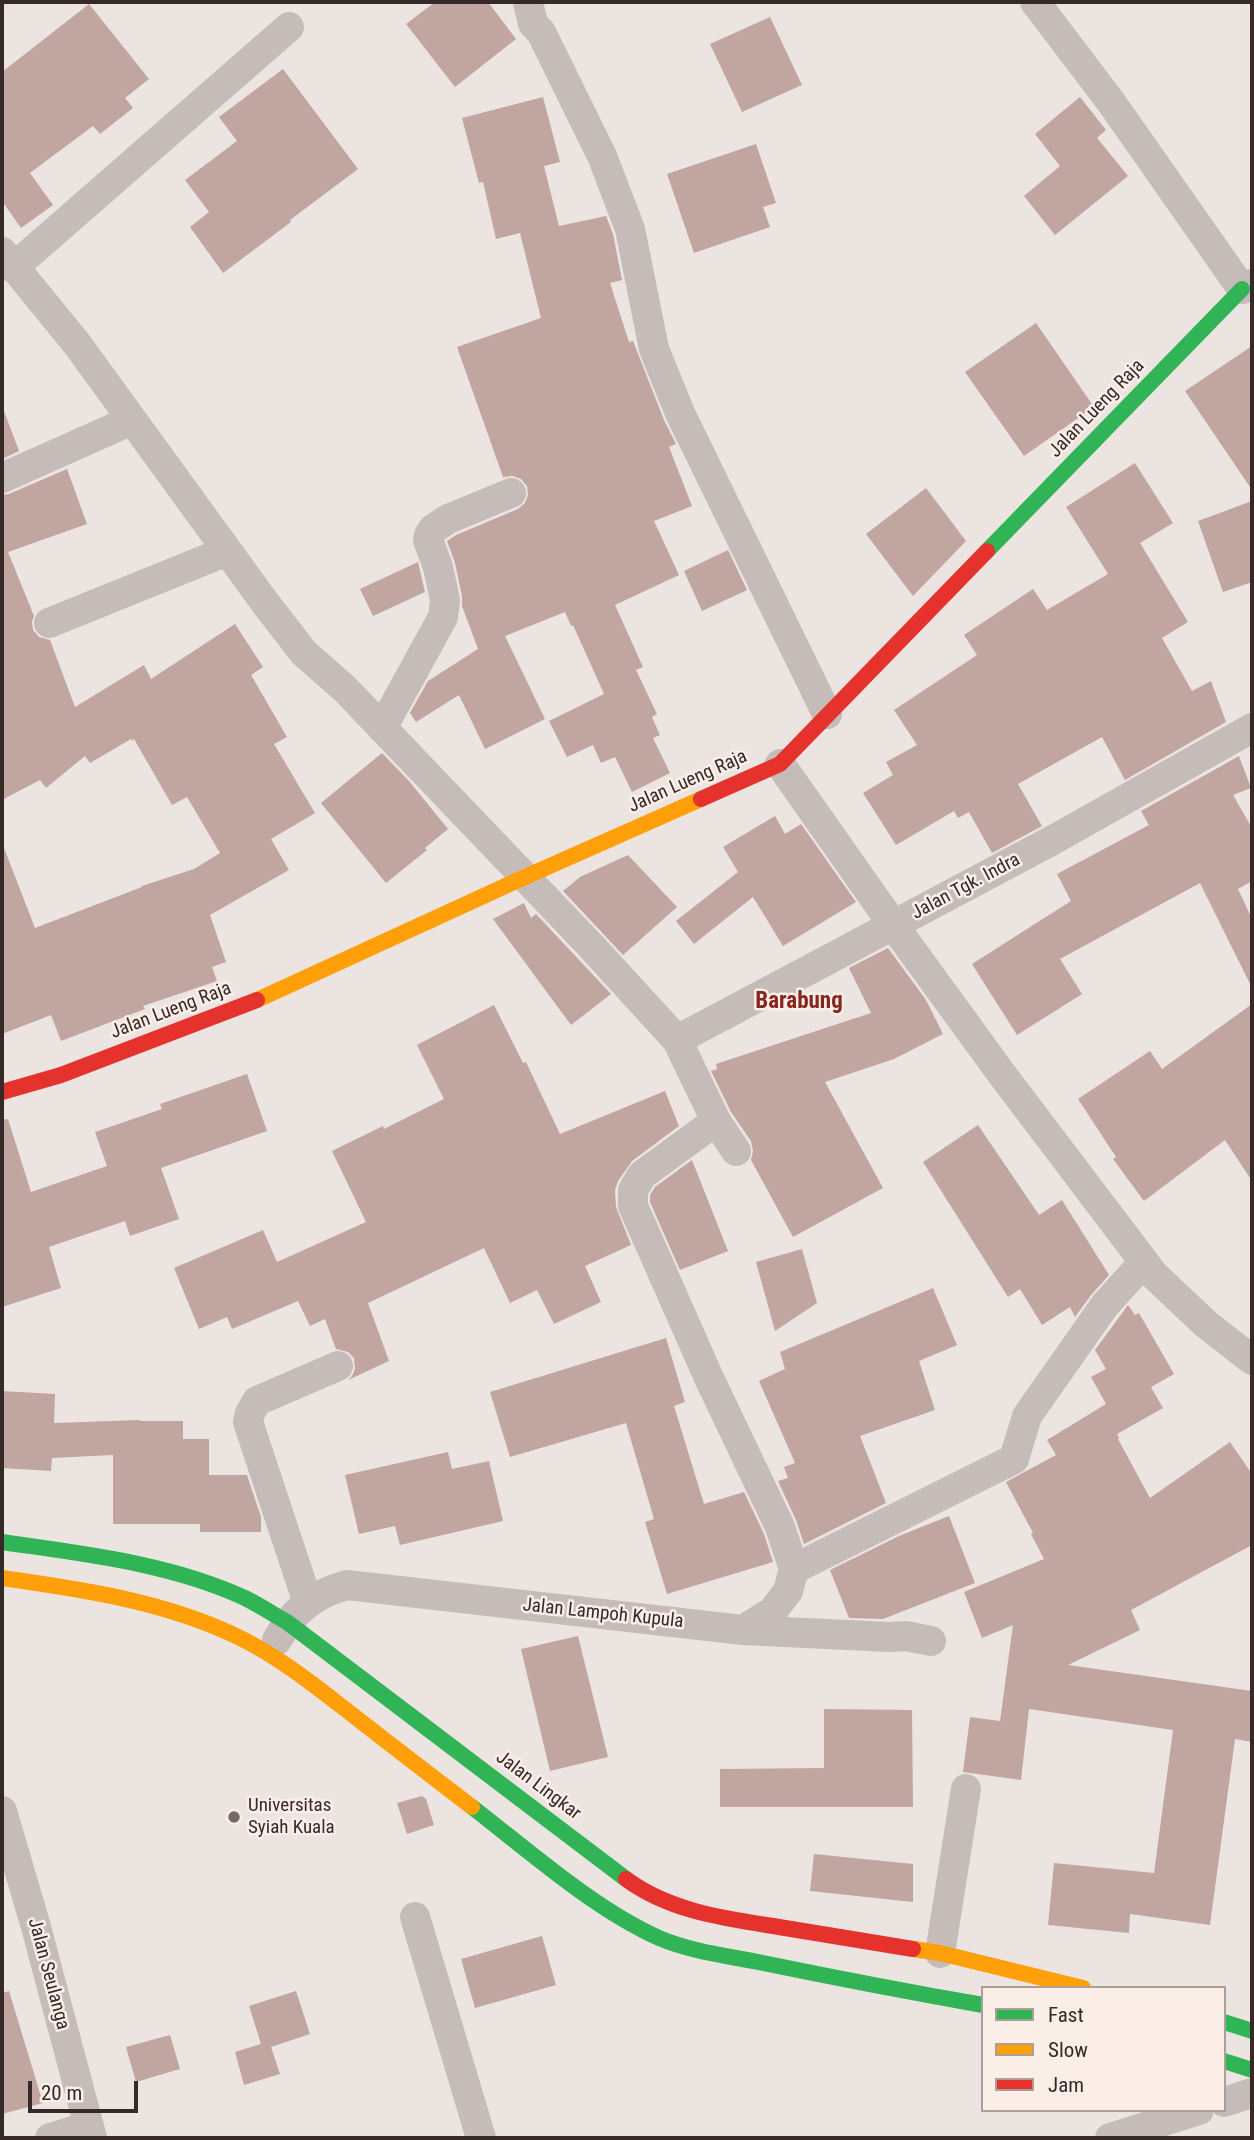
<!DOCTYPE html>
<html>
<head>
<meta charset="utf-8">
<style>
	body { margin:0 }
	#map { position:relative; width:1254px; height:2140px; overflow:hidden; background:#ece4e0; font-family:"Roboto Condensed",sans-serif }
	canvas { display:block }
	.frame { position:absolute; inset:0; border:4px solid #362927; pointer-events:none }
	.legend { position:absolute; left:981px; top:1986px; width:245px; height:126px; box-sizing:border-box; background:#faeee7; border:2px solid #ac9f9a; margin:0; padding:9px 12px; list-style:none; font-size:21px; color:#362927 }
	.legend li { display:flex; align-items:center; gap:14px; height:35px }
	.legend b { width:35px; border:2px solid #ac9f9a }
	.scale { position:absolute; left:28px; top:2081px; width:110px; height:32px; box-sizing:border-box; border:4px solid #362927; border-top:0; padding-left:9px; font-size:21px; line-height:24px; white-space:nowrap; color:#362927; -webkit-text-stroke:5px #faeee7; paint-order:stroke }
</style>
</head>
<body>
<div id="map">
<canvas width="1254" height="2140"></canvas>
<div class="frame"></div>
<ul class="legend">
<li><b style="height:9px;background:#30b455"></b>Fast</li>
<li><b style="height:9px;background:#ff9f0a"></b>Slow</li>
<li><b style="height:9px;background:#e5322d"></b>Jam</li>
</ul>
<div class="scale">20 m</div>
</div>
<script>
const g = document.querySelector('canvas').getContext('2d');
g.lineJoin = 'round';
function paint(path, color) {
  g.fillStyle = color;
  g.fill(path, 'evenodd');
}
function trace(path, color, width, dash) {
  g.strokeStyle = color;
  g.lineWidth = width;
  g.lineCap = dash ? 'butt' : 'round';
  g.setLineDash(dash || []);
  g.stroke(path);
}
function label(font, color, halo, rows, align = 'center') {
  g.font = font + ' "Roboto Condensed",sans-serif';
  g.lineWidth = 5;
  g.setLineDash([]);
  g.textBaseline = 'middle';
  g.strokeStyle = halo;
  g.fillStyle = color;
  for (const [text, x, y, turn = 0] of rows) {
    g.save();
    g.translate(x, y);
    g.rotate((+turn || 0) * Math.PI / 180);
    g.textAlign = isNaN(turn) ? turn : align;
    if (halo) g.strokeText(text, 0, 0);
    g.fillText(text, 0, 0);
    g.restore();
  }
}
paint(new Path2D(`
	M435,2h53l28,37 -61,48 -49,-63z
	M89,4l60,75 -24,19 8,10 -33,26 -7,-8 -63,47 23,32 -32,23 -19,-27v-129z
	M770,17l32,68 -60,27 -32,-68z
	M283,69l75,100 -68,51 1,2 -68,51 -33,-46 19,-15 -24,-32 52,-39 -18,-24z
	M543,97l17,65 -16,4 15,60 47,-10 7,18 9,46 -12,3 19,59 4,-1 31,79 12,24 -7,3 23,59 -38,15 25,54 -64,30 28,62 -7,3 21,44 -5,3 8,18 -7,3 17,35 -38,19 -17,-35 -14,6 -8,-18 -26,12 -18,-36 55,-27 -31,-69 -2,1 -6,-14 -60,24 40,83 -60,30 -26,-54 -43,27 -6,-9 18,-32 50,-32 -16,-43v-10l-7,-33 -8,-22 9,-6 62,-26 7,-6 3,-8 -1,-9 -6,-7 -8,-3 -10,1 -46,-130 84,-29 -21,-85 -24,6 -13,-57 -4,1 -17,-65z
	M1080,97l26,33 -9,8 31,38 -73,59 -31,-39 36,-30 -25,-32z
	M756,144l20,59 -13,4 7,20 -76,26 -27,-79z
	M1036,323l58,84 -70,49 -59,-84z
	M1252,346v144l-67,-99z
	M2,411h2l15,40 -17,8z
	M1135,463l38,60 -33,20 48,79 -26,16 30,53 19,-10 15,41 -101,58 -23,-43 -84,47 24,42 -50,27 -23,-41 -11,6 -4,-7 -58,34 -33,-52 30,-18 -7,-13 31,-17 -23,-35 83,-55 -13,-20 69,-46 14,21 61,-36 -42,-67z
	M67,469l20,55 -79,28 26,64 -2,5 1,9 6,7 11,3 25,67 69,-42 7,14 84,-55 28,43 -12,8 36,62 -13,7 41,69 -44,26 18,31 -79,45 16,47 -14,5 5,14 -74,25 2,3 -84,32 -10,-26 -49,19v-185l2,-1 31,80 107,-41v-1l52,-17 26,-16 -33,-56 -15,8 -38,-66 -2,2 -1,-2 -41,24 -5,-7 -39,32 -6,-8 -38,20v-305l7,-1z
	M926,488l40,53 -53,55 -47,-62z
	M1252,501v81l-29,10 -25,-71z
	M728,550l19,40 -45,21 -18,-40z
	M418,562l7,30 -52,24 -13,-27z
	M382,753l27,28 39,48 -23,19 2,2 -41,33 -65,-80z
	M1239,756l12,32 -18,7 19,33v53l-14,8 14,30v69l-52,-105 -140,76 22,35 -65,41 -45,-71 99,-63 -14,-27 92,-49 -8,-14z
	M775,816l10,18 16,-10 55,78 -73,44 -30,-49 -59,47 -18,-23 62,-49 -15,-25z
	M628,855l49,52 -54,48 -60,-64 17,-14z
	M524,903l7,15 5,-4 75,80 -40,31 -78,-106z
	M888,948l38,52 17,34 -49,25 -69,23 58,106 -90,49 -42,-77 2,-9 -2,-10 -20,-29 -20,-41 6,-2 -1,-5 155,-51 -22,-45z
	M1252,1004v177l-27,-41 -81,61 -31,-42 3,-2 -38,-58 72,-48 12,18z
	M494,1005l29,58 3,-1 34,72 105,-43 14,35 -47,35 -14,20 -3,9 1,17 15,38 -46,21 16,36 -47,22 -17,-34 -27,13 -26,-55 -116,55 21,58 -41,19 4,-4 3,-7 -1,-11 -6,-6 -12,-3 -11,-30 -15,7 -12,-25 -66,28 -5,-12 -28,12 -25,-61 89,-38 14,32 89,-40 -34,-71 51,-25 1,3 60,-30 -27,-54z
	M247,1074l20,57 -106,37 18,51 -49,17 -5,-15 -76,26 12,41 -59,19v-187l6,-1 23,73 76,-26 -12,-34 67,-23 -2,-5z
	M978,1125l61,90 23,-15 47,75 -18,20 -16,22 -5,-10 -28,18 -22,-36 -12,8 -85,-135z
	M692,1160l36,91 -48,19 -30,-68v-7l5,-8z
	M802,1249l15,54 -42,28 -19,-69z
	M933,1288l24,57 -38,16 16,49 -75,26 26,67 -82,41 -8,-24 -18,-39 10,-3 -4,-11 11,-4 -36,-82 26,-12 -5,-17z
	M1128,1305l7,10 4,-2 35,61 -23,13 12,21 -46,26 2,4 -1,1 32,59 80,-56 22,32v71l-121,65 9,20 -72,35 184,26v51l-17,-3 -25,186 -80,-11 -1,19 -81,-8 6,-62 100,10 19,-143 -144,-21 -8,71 -58,-8 7,-55 30,4 13,-96 -31,13 -18,-46 80,-33 -13,-25 2,-1 -27,-51 50,-27 -9,-15 59,-36 -15,-27 15,-8 -11,-19z
	M666,1338l19,64 -11,4 30,98 40,-12 20,42 9,28 -106,32 -22,-72 9,-3 -28,-96 -116,34 -20,-65z
	M2,1391l53,3 -1,29 86,-3v1h43v18h26v36h38l14,42v15h-61v-8h-87v-69l-61,3 -1,13 -49,-3z
	M448,1452l4,17 37,-8 14,60 -103,24 -5,-19 -36,8 -14,-59z
	M949,1516l26,67 -92,36 -34,-1 -19,-48 69,-34z
	M578,1636l30,121 -58,14 -29,-122z
	M824,1709l88,1 1,97h-193v-38l104,-1z
	M422,1796l4,3 8,26 -27,9 -10,-31z
	M814,1854l99,10v38l-103,-11z
	M542,1936l14,49 -81,23 -14,-49z
	M9,1991l34,112 -41,11v-121z
	M296,1991l14,43 -39,13 9,27 -36,11 -9,-33 26,-8 -12,-38z
	M170,2035l10,34 -44,13 -10,-35z`), '#c0a5a1');
trace(new Path2D(`
	M528,2l5,22 8,8 61,124 28,73 24,120 26,64 147,301
	M1035,2l76,100 131,187 10,-5
	M2,252l75,92 189,260 38,49 41,36 246,257 86,94 39,81 20,30
	M13,268l276,-241
	M2,478l130,-58
	M49,623l178,-72
	M382,728l61,-111 2,-17 -7,-33 -10,-27 1,-5 4,-6 15,-10 63,-26
	M780,764l114,162 107,147 153,202 52,49 46,36
	M677,1040l376,-200 199,-112
	M716,1121l-74,54 -9,15v16l76,172 71,149 14,42 -6,22 -16,21 -29,18
	M794,1569l220,-110 13,-43 78,-111 39,-43
	M308,1603l-60,-181 2,-9 7,-12 81,-35
	M277,1640c17,-30 37,-46 70,-55l396,45 146,7 17,-1 25,5
	M2,1811l34,116 56,211
	M415,1917l66,221
	M940,1953l26,-164
	M1224,2102l28,-9
	M50,2138l39,-12
	M1110,2138l89,-28`), '#c5bcb9', 30);
trace(new Path2D(`
	M987,551l255,-262
	M2,1542c82,12 167,21 243,56 14,7 28,16 42,24l339,257
	M472,1807c57,44 122,102 187,131 33,14 70,18 104,25 73,15 146,29 220,42
	M1224,2022l28,9
	M1224,2061l28,9`), '#30b455', 16);
trace(new Path2D(`
	M257,1000l268,-123 176,-78
	M2,1578c78,11 160,23 232,57 41,19 76,47 111,74 42,33 84,65 127,98
	M913,1949l27,4 143,35`), '#ff9f0a', 16);
trace(new Path2D(`
	M701,799l79,-35 207,-213
	M2,1092l59,-17 196,-75
	M626,1879c46,34 104,40 159,49 43,7 86,14 128,21`), '#e5322d', 16);
for (const [x, y, r, color] of [
	[234,1817,7,"#766a68"]
]) {
  const dot = new Path2D();
  dot.arc(x, y, r, 0, 2 * Math.PI);
  g.fillStyle = color;
  g.fill(dot);
  trace(dot, '#faeee7', 2.5);
}
label('19px', '#362927', '#faeee7', [
	["Jalan Lueng Raja",1097,409,-46],
	["Jalan Lueng Raja",688,782,-24],
	["Jalan Tgk. Indra",966,887,-28],
	["Jalan Lueng Raja",171,1011,-21],
	["Jalan Lampoh Kupula",603,1614,6],
	["Jalan Lingkar",538,1786,37],
	["Jalan Seulanga",48,1974,75]
]);
label('19px', '#362927', '#faeee7', [
	["Universitas",248,1806],
	["Syiah Kuala",248,1828]
], 'left');
label('bold 23px', '#86261f', '#faeee7', [
	["Barabung",799,1002]
]);
</script>
</body>
</html>
